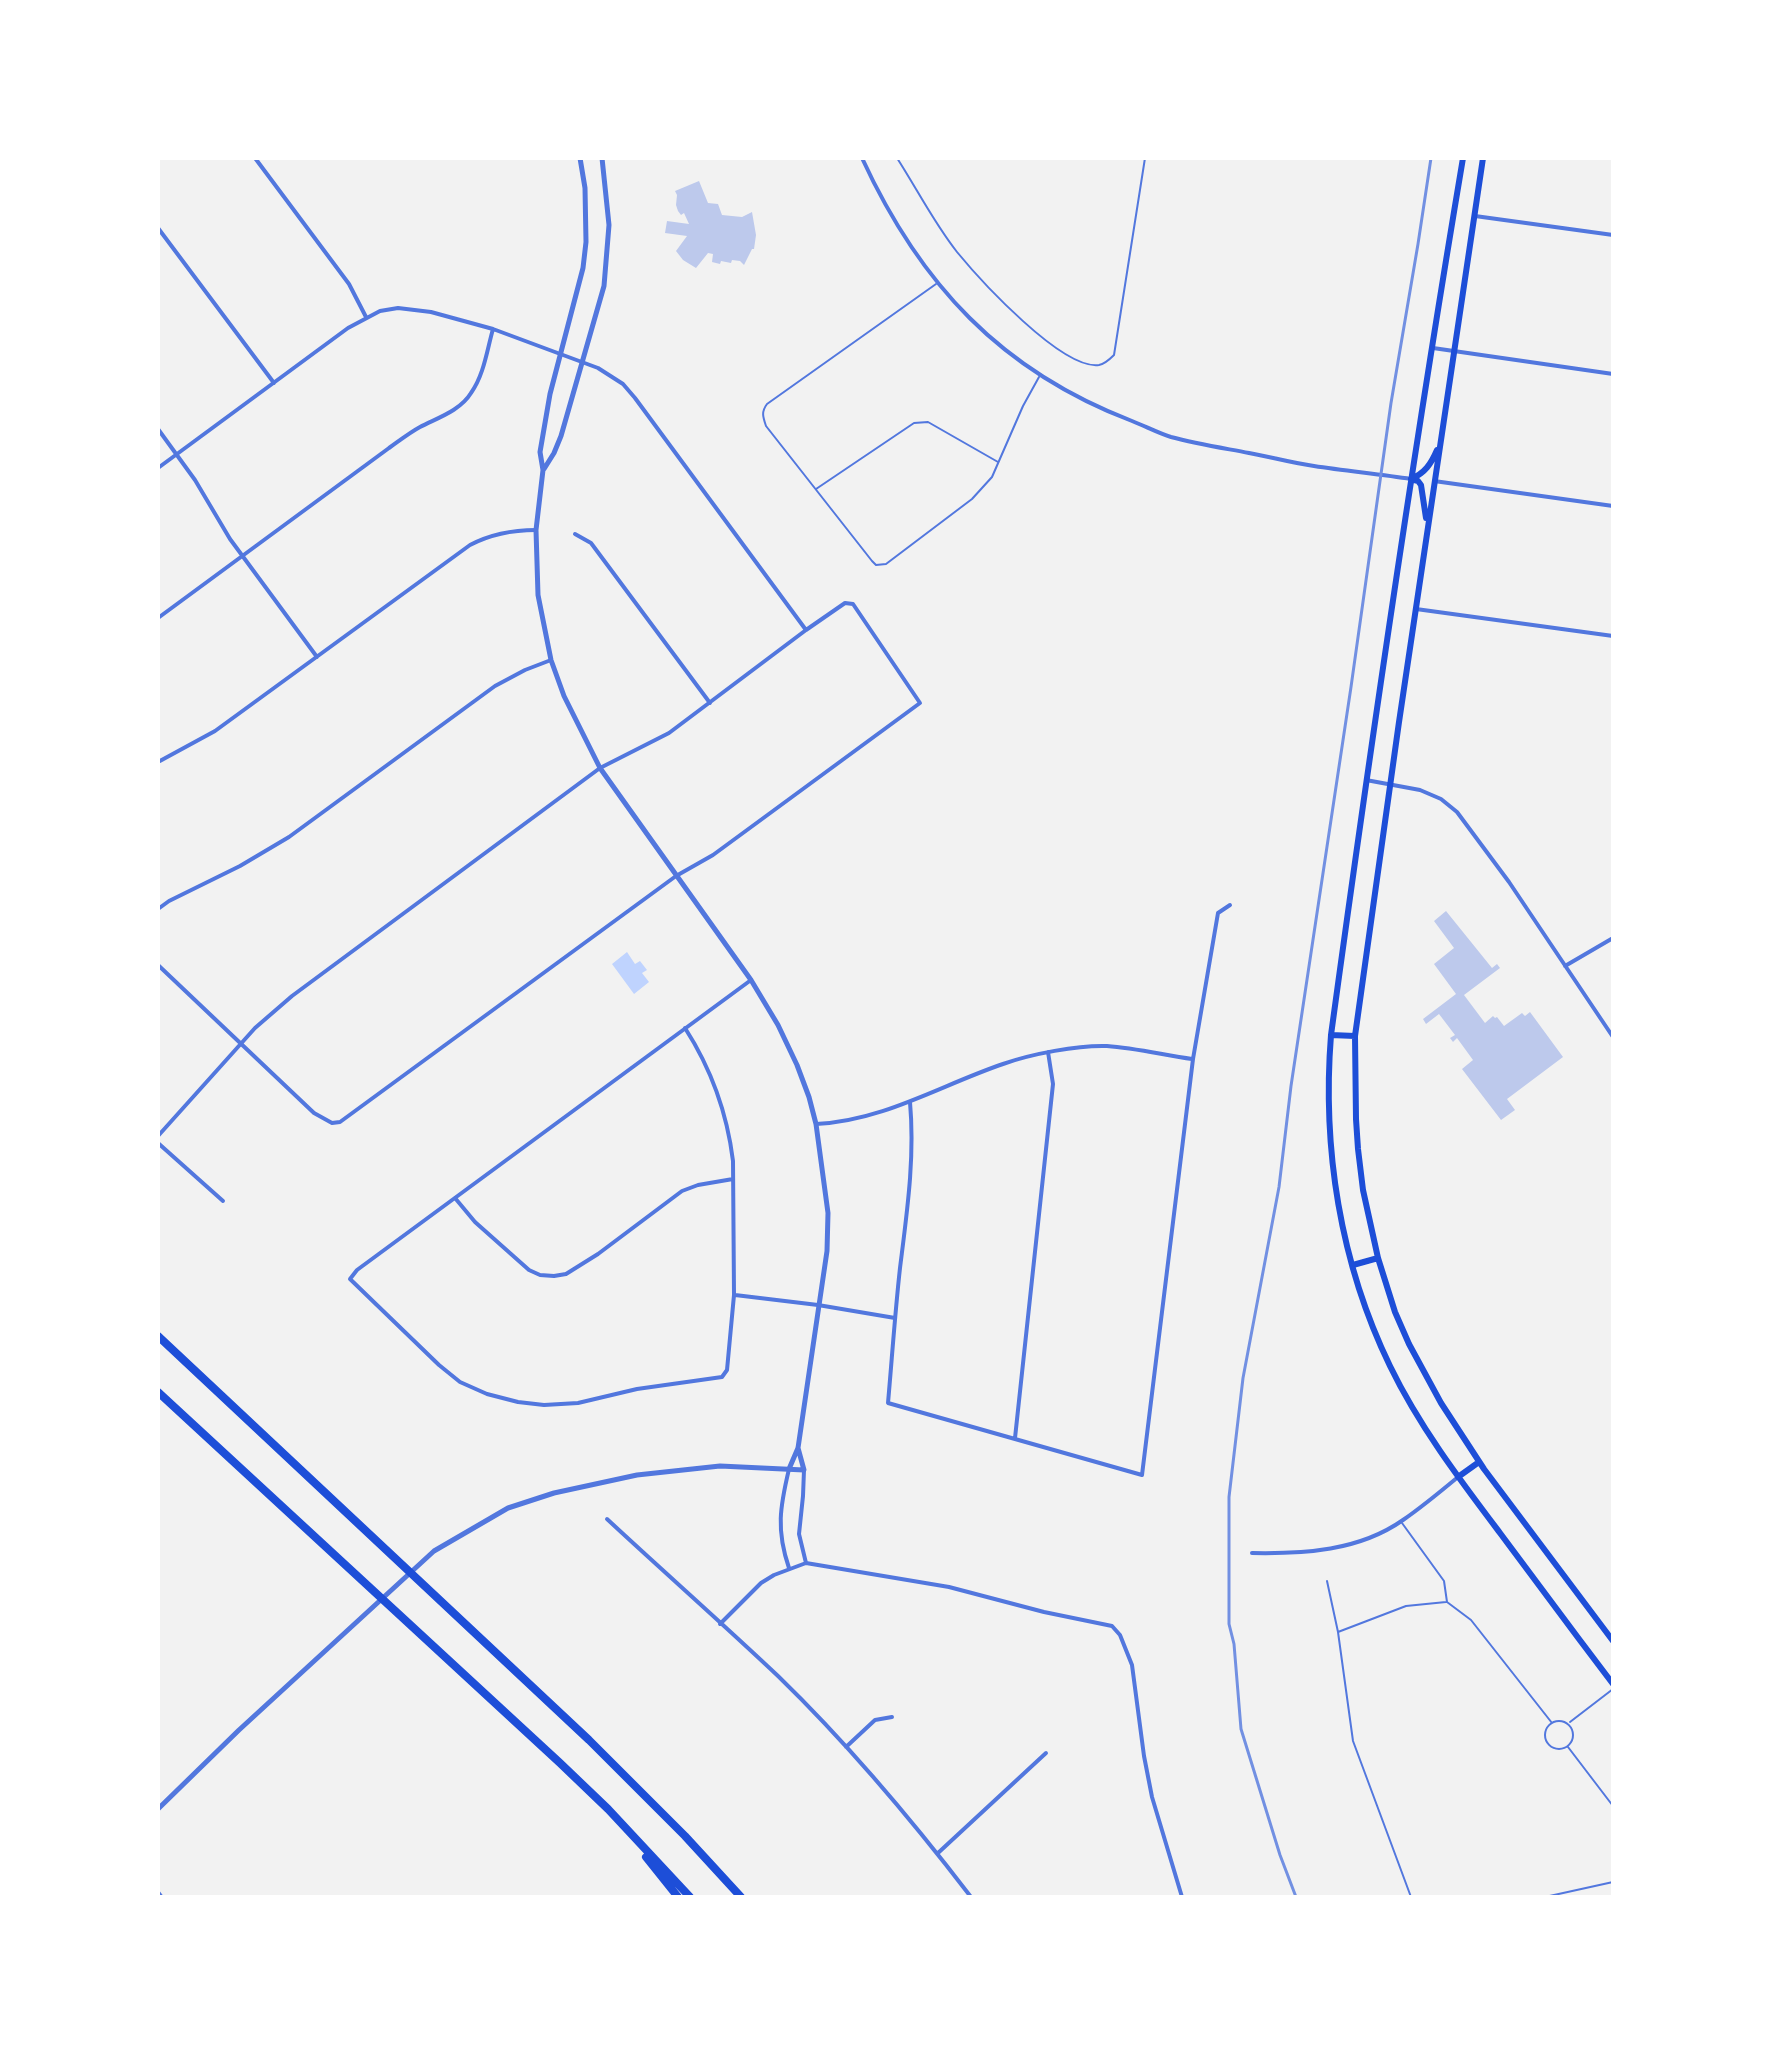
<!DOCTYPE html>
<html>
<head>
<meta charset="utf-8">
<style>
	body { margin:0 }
	#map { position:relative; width:1771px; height:2055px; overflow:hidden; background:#f2f2f2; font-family:Figtree,sans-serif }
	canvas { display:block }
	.frame { position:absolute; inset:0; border:160px solid #fff; pointer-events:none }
</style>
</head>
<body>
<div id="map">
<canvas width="1771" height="2055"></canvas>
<div class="frame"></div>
</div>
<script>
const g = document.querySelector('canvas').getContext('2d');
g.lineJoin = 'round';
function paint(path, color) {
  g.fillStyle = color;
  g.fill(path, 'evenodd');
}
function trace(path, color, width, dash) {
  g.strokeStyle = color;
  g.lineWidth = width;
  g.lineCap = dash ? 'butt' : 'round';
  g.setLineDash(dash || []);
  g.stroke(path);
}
paint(new Path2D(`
	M627,952l8,12 5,-3 7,9 -5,3 7,9 -15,12 -22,-30z`), '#bfd3fe');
paint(new Path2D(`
	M699,181l9,22 10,1 4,11 20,2 10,-5 4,23 -2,14h-2l-8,16 -4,-4 -8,-1 -1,3 -10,-2 -1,3 -8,-2 1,-8 -5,-1 -12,15 -13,-8 -7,-9 11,-15 -22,-3 2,-12 22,3 -5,-11 -3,2 -3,-4 -2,-6 1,-10 -2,-4z
	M1446,911l46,57 5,-4 3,4 -36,27 21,28 8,-7 2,2 2,-1 7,9 18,-13 3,3 5,-4 33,45 -56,42 8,11 -14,10 -39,-51 11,-9 -16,-22 -4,4 -3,-4 5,-3 -16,-21 -13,10 -3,-5 33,-25 -22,-30 20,-16 -20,-27z`), '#bdc9ec');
trace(new Path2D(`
	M897,158c20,31 37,65 60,94 23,28 105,118 142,113 6,-1 11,-6 15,-10l31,-197
	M936,284l-169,120c-6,8 -4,13 -1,22l106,135 4,4 10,-1 86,-65 20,-22 31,-71 16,-29
	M816,489l98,-66 14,-1 70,40
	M1402,1523l42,58 3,21 24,18 81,103
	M1327,1581l11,51 15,109 58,156
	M1338,1632l68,-26 40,-4
	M1545 1735a14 14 0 1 1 28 0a14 14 0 1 1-28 0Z
	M1570,1722l43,-33
	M1568,1747l45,59
	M1545,1897l68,-15`), '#5277de', 2);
trace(new Path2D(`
	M255,158l94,126 17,33
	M862,158c58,126 139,213 270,263 13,5 26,12 39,16 26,7 52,11 78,16 22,4 43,10 65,13 32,5 65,8 97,13
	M1475,216l138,19
	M158,228l116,155
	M1433,348l180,26
	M158,429l37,51 35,59 87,118
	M158,468l190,-140 32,-17 18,-3 33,4 62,17 105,39 25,16 12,14 171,232
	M1434,481l179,25
	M575,534l16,9 119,160
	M1416,609l197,27
	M158,618l231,-170c10,-7 20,-15 31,-21 17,-9 40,-16 51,-34 13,-18 16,-43 22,-64
	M158,762l57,-31 255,-186c21,-11 41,-15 66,-15
	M1366,780l54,10 21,9 16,13 52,70 104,155
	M158,909l11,-8 71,-35 49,-29 206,-151 30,-16 26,-10
	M158,965l156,148 18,10 8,-1 336,-246 37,-21 207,-152 -67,-99 -8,-1 -39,27 -137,103 -69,35 -308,228 -37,32 -97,108
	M1565,966l48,-28
	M685,1028c27,42 42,84 48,133l1,134 -7,75 -5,7 -85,12 -59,14 -34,2 -26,-3 -31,-8 -27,-12 -21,-17 -89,-86 7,-9 394,-290
	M910,1102c5,56 -3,110 -10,166 -5,45 -8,90 -12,135l254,72 51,-416 25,-146 12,-8
	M816,1124c67,-3 125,-39 187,-60 28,-10 75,-19 104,-18 28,2 57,9 85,13
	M158,1143l65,58
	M455,1198l20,24 54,48 11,5 14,1 12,-2 32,-20 84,-63 16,-6 35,-6
	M735,1295l83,10 77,13
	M1015,1438l38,-354 -5,-32
	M804,1470l-1,26 -4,38 7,29
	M607,1519c57,53 115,104 171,157 70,68 134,144 193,221
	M1252,1553c52,1 107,-2 151,-33 19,-13 37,-28 55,-43
	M789,1568c-13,-38 -9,-61 0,-99
	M720,1624l41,-41 13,-8 32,-12 143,24 95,25 68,14 8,9 12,30 12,91 8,41 30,100
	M846,1747l29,-27 17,-3
	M938,1853l108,-100`), '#5277de', 4);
trace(new Path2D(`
	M580,158l5,30 1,54 -3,26 -33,126 -10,58 3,18 -7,60 2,65 13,65 13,36 36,72 151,212 27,45 19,40 12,32 7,27 12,89 -1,38 -29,197 -9,21
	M544,469l10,-16 7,-17 43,-150 5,-61 -7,-67
	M158,1809l81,-79 195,-179 74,-43 46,-15 83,-18 83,-9 84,4 -6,-22
	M158,1893l3,4`), '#5277de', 5);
trace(new Path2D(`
	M1463,158c-49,291 -92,584 -132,877 -9,113 9,228 59,331 29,60 70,114 110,167 38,51 75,101 113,151
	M1483,158l-84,564 -44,314 1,83 2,30 5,41 15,68 17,54 14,32 32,59 43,66 129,172
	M1411,479l7,2 3,4 5,33
	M1411,479c14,-6 20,-15 26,-29
	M1331,1035l24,1
	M1353,1265l25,-7
	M1458,1477l21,-15`), '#1d4ed8', 6);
trace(new Path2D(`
	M158,1336l431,404 96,96 56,61
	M158,1392l402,371 48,46 82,88
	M646,1857l32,40`), '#1d4ed8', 8);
trace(new Path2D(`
	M1296,1897l-16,-42 -39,-126 -7,-85 -5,-20v-127l14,-119 36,-191 12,-101 60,-399 40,-284 27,-159 13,-86`), '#7290e2', 3);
</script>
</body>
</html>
